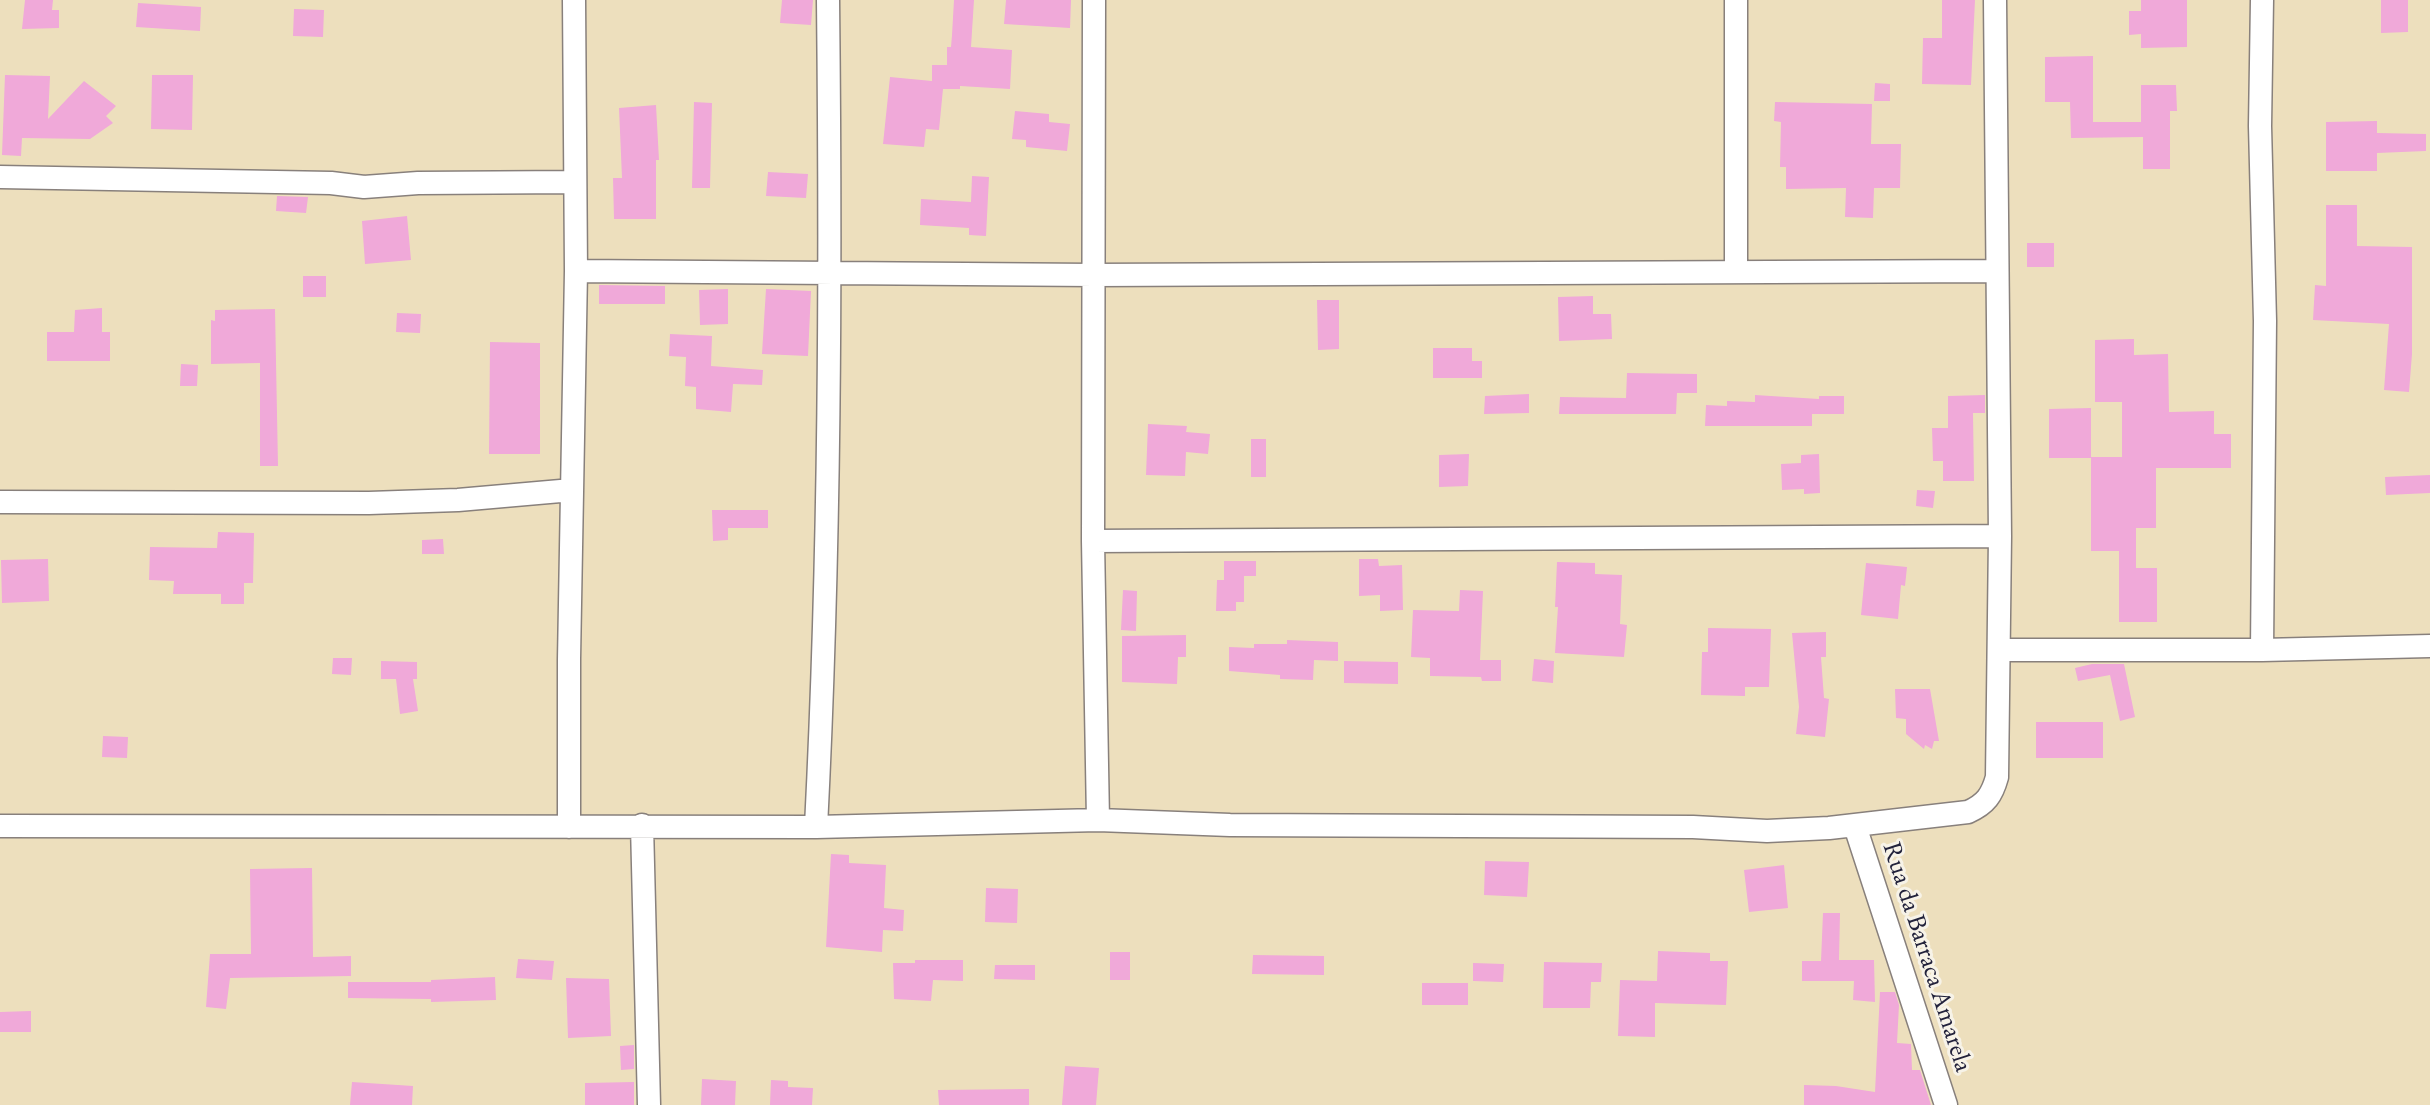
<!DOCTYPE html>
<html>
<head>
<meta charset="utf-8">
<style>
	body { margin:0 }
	canvas { display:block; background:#eddfbd }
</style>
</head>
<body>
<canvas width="2430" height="1105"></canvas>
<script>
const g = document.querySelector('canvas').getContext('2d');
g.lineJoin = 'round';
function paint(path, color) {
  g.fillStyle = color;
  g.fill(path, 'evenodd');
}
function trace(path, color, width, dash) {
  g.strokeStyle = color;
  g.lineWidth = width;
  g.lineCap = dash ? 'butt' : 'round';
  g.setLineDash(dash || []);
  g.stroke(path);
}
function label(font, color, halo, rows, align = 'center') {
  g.font = font + ' "EB Garamond",serif';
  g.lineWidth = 6;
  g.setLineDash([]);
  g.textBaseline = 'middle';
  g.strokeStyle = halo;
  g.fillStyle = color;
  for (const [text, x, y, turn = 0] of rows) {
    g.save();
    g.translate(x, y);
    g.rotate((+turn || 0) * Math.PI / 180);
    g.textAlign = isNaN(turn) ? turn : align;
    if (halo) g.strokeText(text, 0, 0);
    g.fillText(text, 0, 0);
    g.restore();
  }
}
paint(new Path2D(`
	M25,0h28l-1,10h7v18l-37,1z
	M782,0h31l-2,25 -31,-2z
	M954,0h20l-3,47 41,3 -2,39 -50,-3v3h-17l-4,41 -13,-1 -2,18 -41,-3 7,-67 42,4v-16h15v-18h4l1,-12z
	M1006,0h65l-1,28 -66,-4z
	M1942,0h33l-4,85 -49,-1 1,-46h19z
	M2141,0h46v47l-46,1v-14l-12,1v-24h12z
	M2381,0h27v32l-27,1z
	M138,3l63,4 -1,24 -64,-4z
	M294,9l30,1 -1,27 -30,-1z
	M2093,56v66h48v-37h35l1,26h-7v58h-27v-32l-72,1 -1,-36h-25v-45z
	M5,75l45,1 -2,43 36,-38 32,25 -10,10 7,7 -23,16 -68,-1 -1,18 -19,-1z
	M152,75h41l-1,55 -41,-1z
	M1875,83l15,1v17h-16z
	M694,102l18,1 -2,85h-18z
	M1775,102l97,2 -1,40h30l-1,44h-26l-1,30 -28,-1 1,-29 -60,1v-22h-6l1,-45 -7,-1z
	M656,105l3,55h-3v59h-42l-1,-41h9l-3,-70z
	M1015,111l34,3v8l21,2 -3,27 -41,-4v-7l-14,-1z
	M2377,121v12l49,1v17l-49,2v18h-51v-49z
	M768,172l40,2 -2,24 -40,-2z
	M972,176l17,1 -3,59 -17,-1v-7l-49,-3 1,-26 50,3z
	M277,196l31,1 -2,16 -30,-2z
	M2326,205h31v41l55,1v107l-3,38 -25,-2 5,-66 -76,-4 2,-35 11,1z
	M407,216l4,44 -46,4 -3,-43z
	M2027,243h27v24h-27z
	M303,276h23v21h-23z
	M599,285l66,1v18h-66z
	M728,289v35l-28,1 -1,-35z
	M766,289l45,2 -3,65 -46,-2z
	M1593,296v18h18l1,25 -53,2 -1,-44z
	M1317,300h22v49l-21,1z
	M102,308v24h8v29h-63v-29h27l1,-22z
	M275,309l3,157h-18v-103l-49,1v-44l4,1v-11z
	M397,313l24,1 -1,19 -24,-1z
	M670,334l42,2 -1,30 52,4 -1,15 -29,-1 -2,28 -35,-3v-22l-11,-1 1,-29 -17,-1z
	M2134,339v16l34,-1 1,58 45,-1v23h17v34h-75v60h-20v40h21v54h-38v-71h-28v-94h31v-55h-27v-62z
	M490,342l50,1v111h-51z
	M1433,348h39v13h10v17h-49z
	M181,364l17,1 -1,21h-17z
	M1627,373l70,1v19h-20l-1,21h-117l1,-17 66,1z
	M1529,394v19l-45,1 1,-18z
	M1755,395l64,4v-3h25v18h-32v12h-107l1,-21 21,1v-5l28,1z
	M1985,395v18h-12l1,68h-31v-20h-10l-1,-33h16v-32z
	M2091,408v50h-42v-49z
	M1148,424l39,2 -1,6 24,2 -2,20 -22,-2 -1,24 -39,-1z
	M1251,439h15v38h-15z
	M1469,454l-1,32 -29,1v-32z
	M1819,454l1,39 -16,1v-5l-22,1 -1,-26 20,-1v-8z
	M2430,475v18l-44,2 -1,-18z
	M1917,490l18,1 -2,17 -17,-2z
	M712,510h56v18h-40v12l-15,1z
	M218,532l36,1 -1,50h-9v21h-23v-10h-48l1,-13 -25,-1 1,-33 67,1z
	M443,539l1,15h-22v-14z
	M48,559l1,42 -47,2 -1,-43z
	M1359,559h19l1,7 23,-1 1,45 -23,1v-16l-21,1z
	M1224,561h32v15h-12v26h-8v9h-20l1,-31h7z
	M1557,562l38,1v11l27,1 -2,49 7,1 -3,32 -69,-4 3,-46h-3z
	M1866,563l41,4 -2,19 -4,-1 -3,34 -37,-4z
	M1123,590l14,1 -1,40 -15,-1z
	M1460,590l23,1 -3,69h21v21h-19l-1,-4 -51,-1v-18l-19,-1 2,-47 46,1z
	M1708,628l63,1 -2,58h-24v9l-44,-1 1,-43h6z
	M1826,632v25h-5l3,41 5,1 -4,38 -29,-3 3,-27 -7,-74z
	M1186,635v22h-8l-1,27 -55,-2v-46z
	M1287,640l51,2v19l-24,-1 -1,20 -33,-1v-4l-51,-4v-24l25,1v-4h33z
	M333,658h19l-1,17 -19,-1z
	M1534,659l20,2 -1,22 -21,-2z
	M381,661l36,1v17h-4l5,32 -18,3 -4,-35h-15z
	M1344,661l54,1v22l-54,-1z
	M2092,664h32l11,53 -15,4 -10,-46 -32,6 -3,-13z
	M1895,689h35l9,52h-5l-2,8 -7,-4 -1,4 -18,-15v-15l-10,-1z
	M2036,722h67v36h-67z
	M103,736l25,1 -1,21 -25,-1z
	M831,854l18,1v8l37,2 -2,43 20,2 -1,21 -20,-1 -1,22 -56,-5z
	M1485,861l44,1 -2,35 -43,-2z
	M1784,865l4,43 -39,4 -5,-42z
	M312,868l1,89 38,-1v20l-121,2 -4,31 -20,-2 4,-53h41l-1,-85z
	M986,888l32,1 -1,34 -32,-1z
	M1823,913h17l-1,47h35l1,42 -22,-2 1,-19h-52v-20h19z
	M1658,951l52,2v8h18l-2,44 -71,-2v34l-37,-1 2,-56 37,1z
	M1110,952h20v28h-20z
	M1253,955l71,1v19l-72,-1z
	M518,959l36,2 -2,19 -36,-2z
	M915,960h48v21l-30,-1 -2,21 -37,-2 -1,-36h22z
	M1544,962l58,1 -1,19h-10l-1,26h-47z
	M1473,963l31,1 -1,18 -30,-1z
	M995,965h40v15l-41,-1z
	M495,977l1,23 -65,2v-3l-83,-1v-16h83v-2z
	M566,978l43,1 2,57 -43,2z
	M1422,983h46v22h-46z
	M1880,992h15l4,13 -2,38 14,1 1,26h8l11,35h-127v-20l32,1 39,6z
	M31,1011v21h-31v-20z
	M634,1045v24l-13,1 -1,-24z
	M1065,1066l34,2 -3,37h-34z
	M702,1079l34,2 -1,24h-34z
	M771,1080l17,1v6l25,1 -1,17h-42z
	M352,1082l61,4 -1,19h-62z
	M634,1082v23h-49v-22z
	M1029,1089v16h-90l-1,-15z`), '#f0a9d9');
const street = new Path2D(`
	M1094,0l-1,541 5,279
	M0,177l331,6 33,4 54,-4 157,-1
	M576,271l518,4 902,-4
	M1736,272v-272
	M0,502l369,1 89,-3 114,-10
	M1093,541l907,-5
	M1999,650h263l168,-4
	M2262,650l3,-329 -5,-195 2,-126
	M642,825l7,280
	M0,826l816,1 282,-7 132,5 463,2 74,4 62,-3 139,-16c18,-8 24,-17 29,-35l3,-241 -5,-536
	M1855,826l91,279
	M569,827v-168l7,-388 -2,-271
	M816,827c14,-276 15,-551 12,-827`);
trace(street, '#88807c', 25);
trace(street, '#fff', 22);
label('26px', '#22223b', '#f7f3e8', [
	["Rua da Barraca Amarela",1927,957,72]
]);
</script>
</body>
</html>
